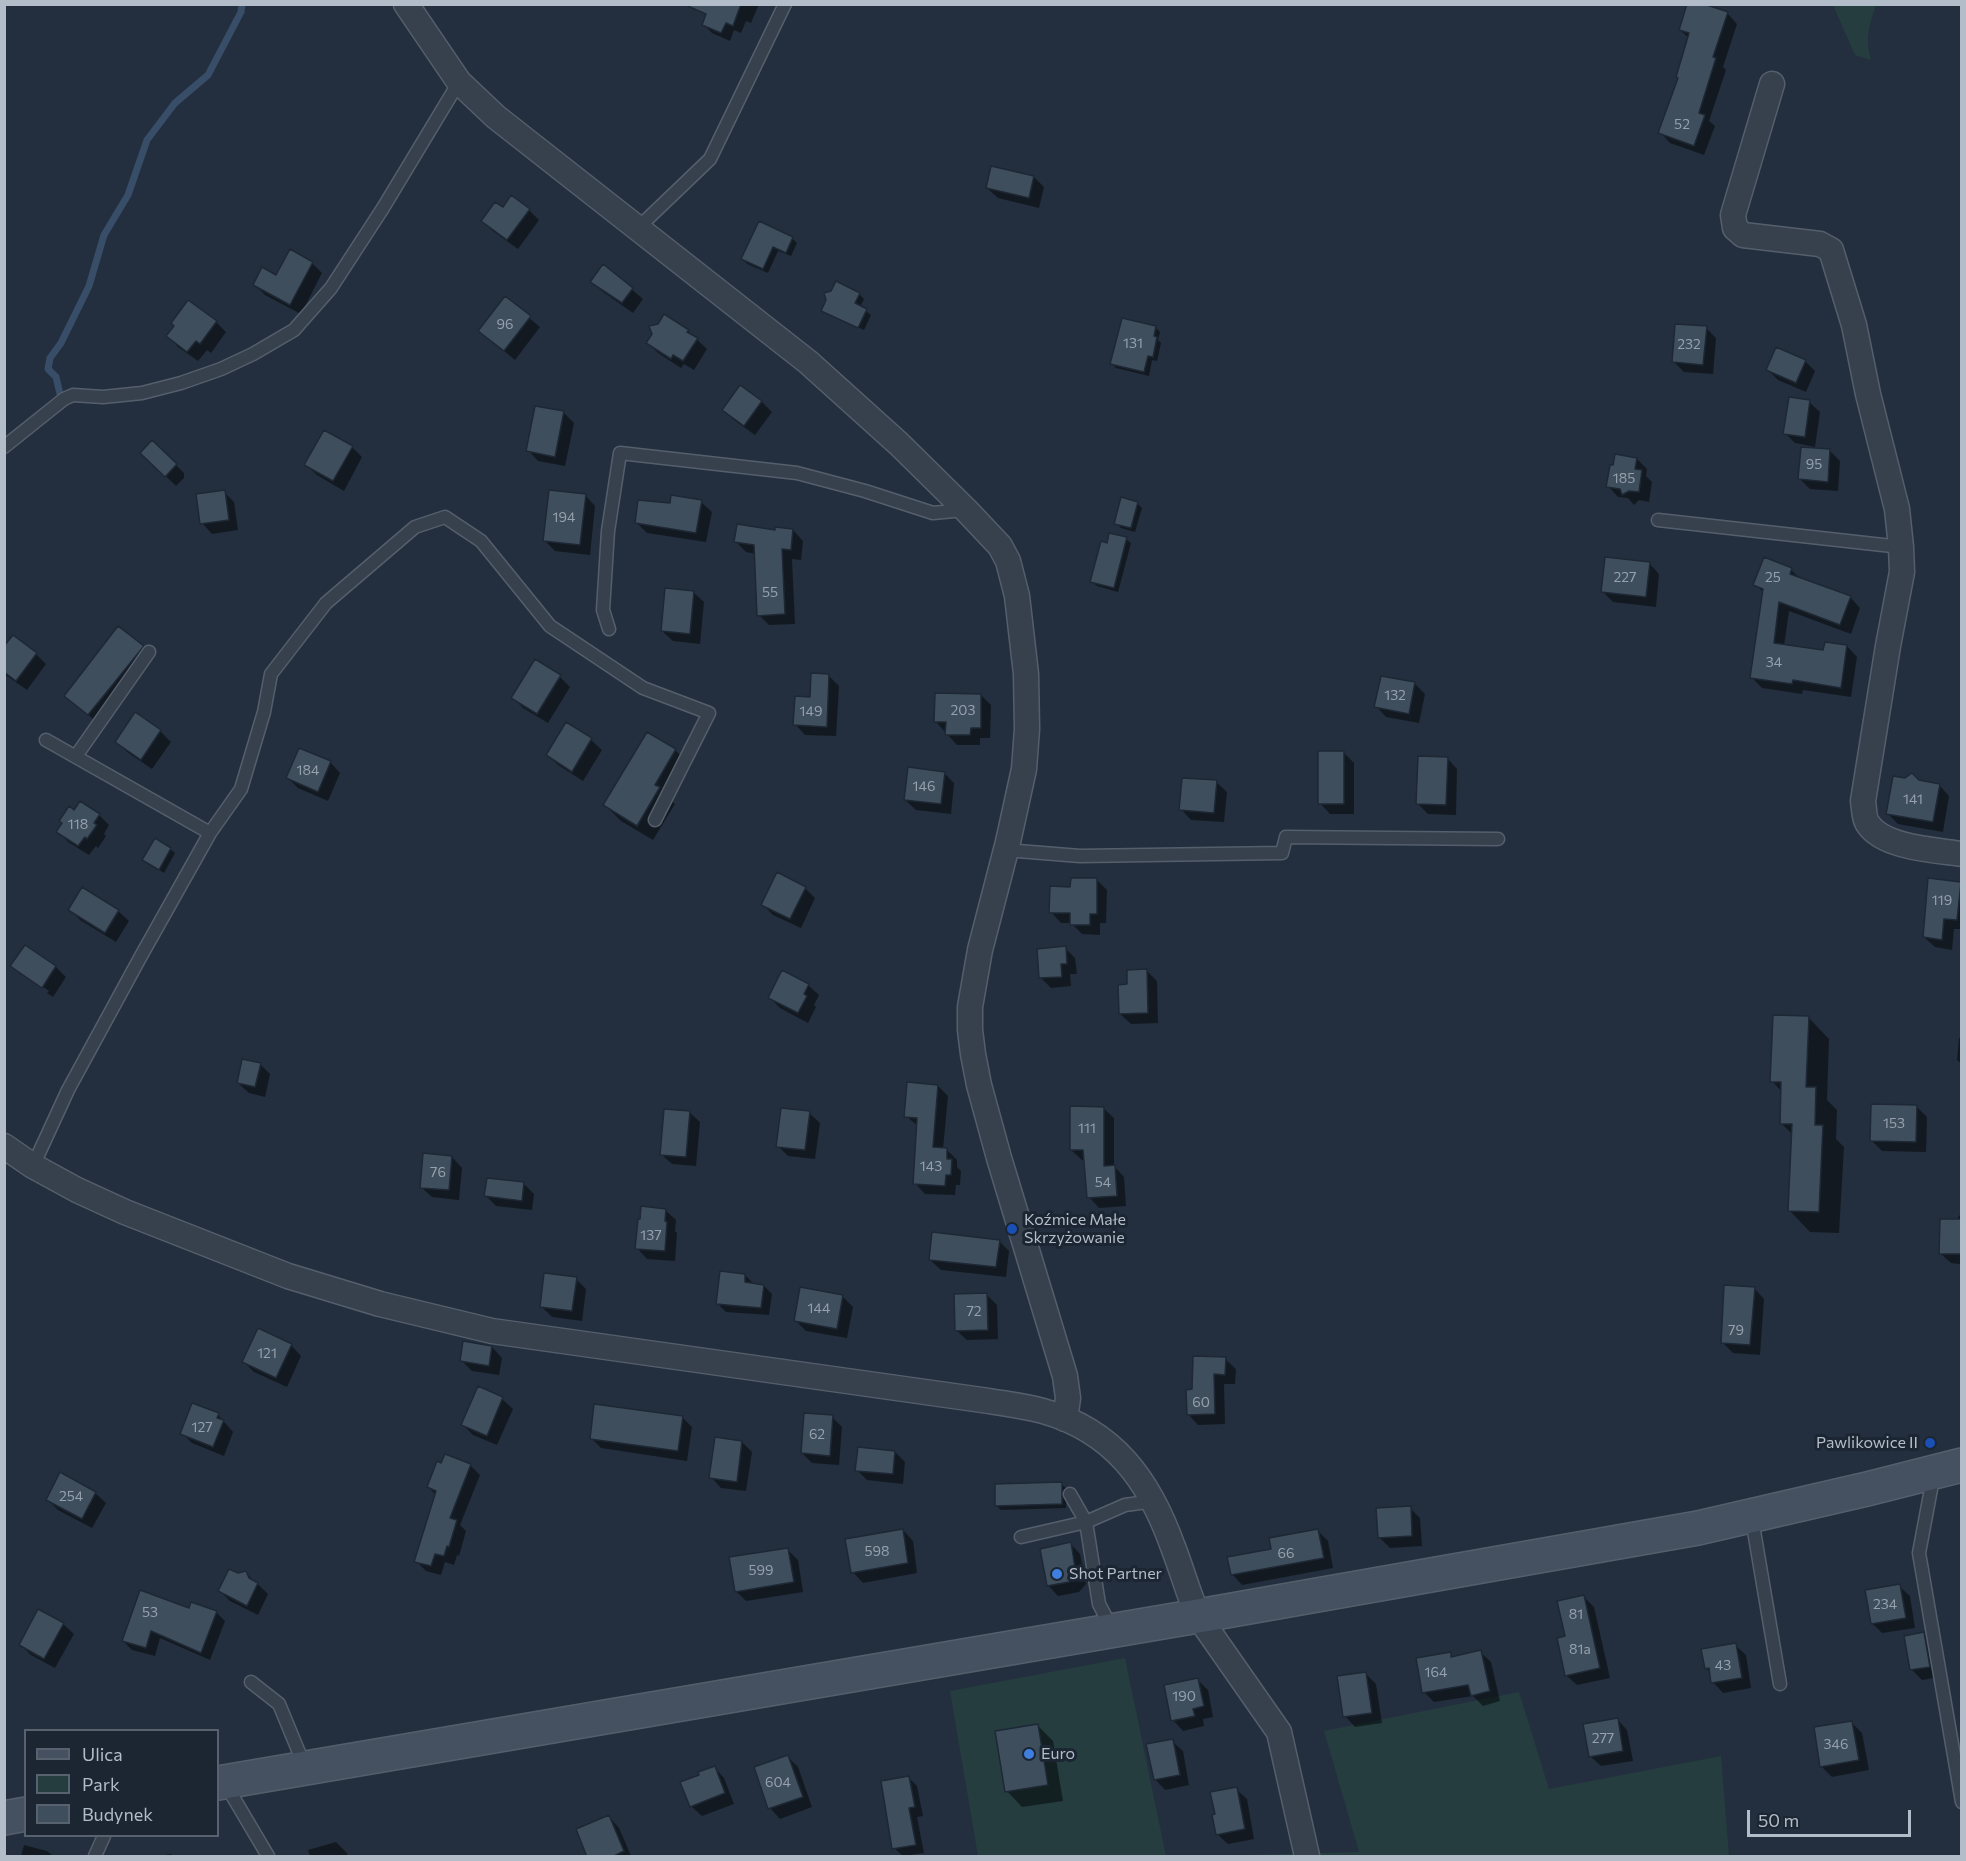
<!DOCTYPE html>
<html>
<head>
<meta charset="utf-8">
<style>
	body { margin:0 }
	#map { position:relative; width:1966px; height:1861px; overflow:hidden; background:#232f3e; font-family:Commissioner,sans-serif }
	canvas { display:block }
	.frame { position:absolute; inset:0; border:6px solid #b3bcc9; pointer-events:none }
	.legend { position:absolute; left:24px; top:1729px; width:195px; height:108px; box-sizing:border-box; background:#1c2633; border:2px solid #58626f; margin:0; padding:8px 10px; list-style:none; font-size:18px; color:#b3bcc9 }
	.legend li { display:flex; align-items:center; gap:12px; height:30px }
	.legend b { width:30px; border:2px solid #58626f }
	.scale { position:absolute; left:1747px; top:1810px; width:164px; height:27px; box-sizing:border-box; border:3px solid #b3bcc9; border-top:0; padding-left:8px; font-size:18px; line-height:21px; white-space:nowrap; color:#b3bcc9; -webkit-text-stroke:4px #1c2633; paint-order:stroke }
</style>
</head>
<body>
<div id="map">
<canvas width="1966" height="1861"></canvas>
<div class="frame"></div>
<ul class="legend">
<li><b style="height:8px;background:#455061"></b>Ulica</li>
<li><b style="height:16px;background:#253d3f"></b>Park</li>
<li><b style="height:16px;background:#3f4e5d"></b>Budynek</li>
</ul>
<div class="scale">50 m</div>
</div>
<script>
const g = document.querySelector('canvas').getContext('2d');
g.lineJoin = 'round';
function paint(path, color) {
  g.fillStyle = color;
  g.fill(path, 'evenodd');
}
function trace(path, color, width, dash) {
  g.strokeStyle = color;
  g.lineWidth = width;
  g.lineCap = dash ? 'butt' : 'round';
  g.setLineDash(dash || []);
  g.stroke(path);
}
function label(font, color, halo, rows, align = 'center') {
  g.font = font + ' Commissioner,sans-serif';
  g.lineWidth = 6;
  g.setLineDash([]);
  g.textBaseline = 'middle';
  g.strokeStyle = halo;
  g.fillStyle = color;
  for (const [text, x, y, turn = 0] of rows) {
    g.save();
    g.translate(x, y);
    g.rotate((+turn || 0) * Math.PI / 180);
    g.textAlign = isNaN(turn) ? turn : align;
    if (halo) g.strokeText(text, 0, 0);
    g.fillText(text, 0, 0);
    g.restore();
  }
}
paint(new Path2D(`
	M1833,5h43c-7,21 -11,32 -5,55l-16,-5z
	M1125,1658l41,198h-188l-28,-165z
	M1519,1692l30,97 172,-33 8,100h-524l154,-4 -35,-121z`), '#253d3f');
paint(new Path2D(`
	M705,4h54l-8,19 -5,-2 -5,12 -7,-3 -4,11 -18,-8 -8,-8 5,-12z
	M1727,13l10,11 -14,43 3,3 -17,51 6,5 -11,29 -34,-12 -10,-11 20,-53 9,-41 -9,-8z
	M1034,177l10,10 -5,21 -41,-10 -11,-10z
	M503,209l26,1 10,10 -21,29 -25,-18 -10,-10z
	M759,223l33,15 5,5 -6,13 -13,-5 -10,22 -21,-9 -4,-5z
	M312,263l10,10 -21,41 -36,-19 -10,-10z
	M604,266l39,33 -10,14 -30,-21 -11,-10z
	M859,294l5,5 -4,8 11,8 -7,15 -37,-18v2l-4,-3z
	M505,298l35,29 -25,33 -35,-29z
	M664,317l24,14 19,18 -13,21 -10,-6 -3,4 -23,-15 -10,-10z
	M216,322l10,10 -15,21 -4,-3 -9,11 -20,-14 -10,-11z
	M1155,327l5,5 -2,8 3,3 -4,18 -5,-1 -3,16 -33,-8 -5,-5z
	M1706,328l10,10 -3,36 -29,-2 -10,-10z
	M1805,361l10,10 -9,21 -28,-12 -10,-10z
	M740,387l22,15 10,10 -17,23 -21,-15 -10,-10z
	M1809,402l11,10 -5,35 -20,-4 -10,-10z
	M564,413l10,10 -9,43 -27,-5 -10,-11z
	M152,442l32,31v5l-8,8 -34,-33z
	M352,447l10,10 -18,34 -27,-16 -11,-10z
	M1830,451l10,10 -2,30 -28,-2 -10,-10z
	M1637,459l10,10 -1,7 6,6 -3,20 -10,-2 -5,5 -6,-7 -10,-1 -10,-11z
	M224,492l10,10 4,28 -26,4 -10,-11z
	M585,495l10,11 -5,49 -35,-4 -10,-10z
	M701,502l11,10 -6,30 -59,-9 -11,-11 35,-17z
	M1137,503l5,5 -7,24 -14,-4 -5,-5z
	M793,530l10,11 -2,19 -9,-1 3,65 -26,1 -10,-10 -3,-61 -10,-2 -10,-10 40,-11z
	M1126,539l5,4 -13,49 -21,-6 -5,-4 16,-37z
	M1649,563l10,11 -3,33 -43,-5 -10,-10z
	M1791,570l10,9 49,18 10,11 -9,26 -62,-23 -5,35 41,6 22,-6 10,11 -6,40 -48,-7 -1,4 -40,-6 -10,-10 12,-85 -9,-9z
	M693,592l11,10 -4,42 -27,-3 -11,-10z
	M143,647l10,10 -54,67 -33,-28z
	M4,649l32,5 10,10 -19,26 -23,-16z
	M535,661l25,16 10,10 -22,36 -25,-15 -10,-10z
	M828,675l11,11 -3,50 -31,-1 -10,-11 16,-26z
	M1415,684l10,10 -6,29 -33,-6 -10,-11z
	M981,695l10,10 -1,33h-10v7h-23l-21,-23z
	M135,714l25,17 11,11 -19,27 -25,-17 -10,-11z
	M567,725l24,15 11,10 -19,31 -25,-16 -10,-10z
	M675,750l16,16 -20,35 4,3 -22,36 -32,-19 -16,-16z
	M1344,753l10,10v51h-24l-10,-11z
	M1447,758l10,11 -1,46 -28,-1 -10,-10z
	M330,762l10,11 -12,28 -30,-13 -10,-10z
	M944,773l10,10 -3,31 -35,-4 -11,-10z
	M1216,782l11,10 -3,30 -33,-2 -10,-11z
	M1918,782l21,3 10,11 -6,36 -45,-8 -11,-11z
	M75,812l24,3 10,10 -5,9 2,2 -8,12 -2,-2 -7,9 -21,-13 -10,-11z
	M170,849l5,4 -11,20 -20,-13z
	M1097,880l10,10 -1,33h-6v12l-18,-1 -11,-11h-10l-10,-11 21,-24z
	M1960,883l2,2v44h-8l-2,21 -17,-3 -11,-10z
	M805,888l10,10 -14,30 -28,-13 -10,-10z
	M83,889l35,22 11,10 -13,21 -36,-22 -10,-11z
	M25,947l31,20 10,10 -13,20 -6,-4 2,-2 -28,-19v3l-9,-9z
	M1065,948l10,10 2,16h-7l1,12 -20,2 -10,-10z
	M1147,971l10,10 1,42 -27,1 -11,-10 9,-28z
	M808,985l11,10 -5,10 2,2 -8,16 -28,-15 -10,-10z
	M1808,1017l21,22 -2,61 10,10 -1,29 8,8 -5,86 -29,-1 -21,-22 4,-75 -12,-12 1,-31 -10,-11z
	M1959,1038h3v26l-5,-4z
	M260,1064l10,10 -5,23 -16,-4 -11,-10z
	M938,1086l10,10 -5,53 4,1 10,10v7l4,4 -1,14h-4l-1,10 -30,-1 -10,-11 3,-57 -12,-10z
	M1917,1107l10,10 -1,35 -44,-1 -10,-10z
	M1103,1108l11,10v48l10,11 2,29 -27,2 -10,-11 -3,-37h-4l-11,-10z
	M689,1112l11,10 -4,44 -24,-2 -11,-10z
	M809,1113l11,10 -5,36 -27,-3 -10,-10z
	M452,1157l10,11 -3,32 -27,-3 -11,-10z
	M524,1184l10,10 -2,16 -36,-4 -10,-10z
	M665,1210l11,10 -1,11 2,2 -2,28 -28,-2 -10,-11z
	M1960,1215l2,1v50l-3,-2 -8,-1 -11,-10 15,-32z
	M999,1241l10,10 -3,26 -65,-7 -11,-10z
	M745,1275l8,8 11,3 8,8 -3,21 -43,-3 -8,-8z
	M576,1279l10,10 -4,32 -30,-4 -11,-11z
	M1754,1288l10,11 -4,56 -27,-2 -11,-11z
	M987,1295l10,10 1,34 -31,1 -11,-10z
	M842,1296l11,11 -6,31 -41,-7 -10,-10z
	M291,1345l10,11 -14,31 -33,-15 -10,-10z
	M492,1347l10,11 -3,17 -27,-4 -10,-10z
	M1225,1359l11,10 -1,15h-11l1,40 -27,1 -10,-11 5,-23z
	M478,1388l24,11 11,10 -16,36 -24,-10 -10,-10z
	M218,1415l15,17 -9,24 -32,-13 -10,-10z
	M682,1417l10,10 -5,34 -86,-13 -10,-10z
	M832,1417l10,10 -3,38 -27,-2 -10,-10z
	M742,1442l10,10 -6,39 -25,-3 -10,-11z
	M895,1452l10,10 -2,22 -36,-4 -10,-10z
	M470,1465l10,10 -20,50 6,6 -7,25 -2,-1 -3,10 -9,-3 -4,13 -15,-4 -10,-10 20,-66 -8,-8z
	M1061,1484l5,4v20l-65,2 -5,-5z
	M95,1493l11,10 -14,25 -34,-18 -10,-10z
	M1410,1508l10,10 2,28 -32,2 -11,-11z
	M903,1530l10,11 4,32 -54,10 -10,-11z
	M1318,1531l10,10 5,27 -91,17 -10,-11 41,-23z
	M1070,1543l10,11 6,30 -7,8 -21,4 -10,-11z
	M787,1549l11,11 5,32 -57,9 -10,-10z
	M246,1573l22,21 -10,21 -28,-14 -10,-10 18,-16z
	M1899,1586l11,10 5,32 -33,5 -10,-10z
	M1584,1597l10,10 16,71 -33,7 -11,-10 1,-38z
	M190,1610l26,2 9,9 -15,39 -50,-22 -5,18 -23,-6 -9,-9z
	M63,1624l11,10 -19,34 -24,-13 -10,-10z
	M1924,1634l10,10 6,33 -18,3 -11,-11z
	M1735,1645l11,10 5,33 -28,5 -10,-11 -2,-9 -5,-5z
	M1480,1652l11,10 9,39 -17,5 -10,-10 -39,6 -10,-10 26,-38 4,4z
	M1365,1673l11,11 6,39 -27,4 -10,-11z
	M1198,1680l10,10 5,27 -10,2 1,7 -21,5 -10,-11z
	M1617,1719l10,11 6,31 -32,5 -11,-10z
	M1851,1722l11,11 7,37 -37,7 -10,-10z
	M1037,1725l16,16 10,60 -41,6 -15,-16z
	M1172,1741l11,10 6,34 -24,5 -10,-11z
	M788,1757l10,10 14,40 -32,12 -10,-11z
	M714,1767l10,11 10,26 -32,12 -11,-10 10,-30z
	M909,1778l8,8 6,30 -6,1 7,36 -21,3 -9,-8z
	M1236,1789l11,10 7,40 -26,5 -11,-10z
	M609,1817l10,11 12,28h-42z
	M336,1842l11,11 1,3h-38l-2,-6z
	M24,1845l23,6 6,5h-32z
	M171,1854l2,2h-15z`), '#0007');
trace(new Path2D(`
	M60,394l-4,-17 -8,-8 2,-11 11,-15 28,-57 15,-51 24,-40 19,-55 28,-37 33,-28 33,-63 1,-8`), '#384d68', 7);
const building = new Path2D(`
	M683,4h58l-8,22 -7,-3 -5,10 -19,-8 4,-11z
	M1687,4h17l24,8 -15,45 3,1 -17,55 6,2 -11,31 -36,-13 20,-55 -2,-1 13,-44 -10,-3z
	M991,166l43,10 -5,22 -43,-10z
	M511,195l19,14 -23,31 -26,-19 14,-19 8,5z
	M759,221l34,16 -7,16 -13,-6 -10,22 -22,-10z
	M290,249l23,13 -23,43 -37,-20 9,-18 14,8z
	M603,264l30,24 -11,15 -32,-21z
	M836,281l24,12 -5,10 12,6 -9,19 -37,-17 5,-11 -2,-7 7,-2z
	M505,296l26,20 -27,35 -26,-20z
	M188,300l29,21 -17,23 -4,-3 -9,11 -21,-16 8,-10 -3,-3z
	M664,314l25,16 -2,2 11,6 -15,23 -10,-6 -2,4 -25,-16 6,-9 -3,-8 9,-2z
	M1122,318l34,8 -2,10 3,1 -4,20 -5,-1 -4,16 -34,-8z
	M1675,324l32,2 -4,39 -31,-3z
	M1776,347l30,13 -10,23 -30,-13z
	M740,385l22,16 -18,25 -22,-16z
	M1789,397l21,3 -5,37 -22,-3z
	M535,406l29,5 -9,46 -29,-6z
	M324,430l29,16 -20,35 -29,-16z
	M152,440l25,24 -12,13 -25,-24z
	M1801,447l29,2 -2,33 -30,-3z
	M1615,454l22,4 -2,11 7,1 -3,22 -10,-1 -7,4 -2,-6 -14,-2 4,-22h3z
	M225,490l4,30 -29,4 -4,-30z
	M549,490l37,4 -6,51 -37,-4z
	M671,495l31,5 -6,33 -61,-10 3,-23 32,3z
	M1121,497l17,5 -7,26 -17,-4z
	M737,524l38,6v-3l18,2 -2,21 -9,-1 3,65 -28,2 -3,-71 -20,-3z
	M1109,533l18,4 -13,51 -24,-6 11,-41 6,2z
	M1605,557l45,5 -4,35 -45,-5z
	M1764,557l28,11 -2,6 61,22 -11,29 -61,-23 -5,41 49,7 2,-8 22,3 -6,43 -48,-8 -1,4 -42,-6 13,-89 -10,-4z
	M665,588l29,3 -4,43 -29,-3z
	M118,626l26,20 -56,69 -24,-19z
	M13,635l24,18 -21,28 -12,-9v-26z
	M535,659l26,16 -24,39 -26,-16z
	M811,673l18,1 -2,53 -34,-2 2,-29 15,1z
	M1381,676l34,6 -6,32 -35,-7z
	M935,693l46,1v34h-10l-1,7h-25l1,-13h-12z
	M135,712l26,18 -20,30 -26,-18z
	M566,722l26,16 -20,34 -26,-17z
	M647,732l29,17 -21,36 5,2 -23,39 -34,-21z
	M299,748l32,13 -13,31 -32,-14z
	M1318,751h26v53h-26z
	M1418,756l30,1 -2,48 -30,-1z
	M908,767l37,5 -4,32 -37,-4z
	M1912,773l7,7 21,4 -7,38 -47,-8 7,-38 12,2z
	M1182,778l35,2 -3,33 -35,-3z
	M80,801l20,13 -6,9 3,2 -10,14 -2,-2 -7,9 -22,-14 6,-9 -3,-2 10,-15 5,4z
	M155,838l16,10 -12,22 -17,-10z
	M777,872l29,15 -16,32 -29,-14z
	M1071,878h26v36h-7v11h-20v-12h-21l1,-27 20,1z
	M1928,878l33,4 -4,38 -13,-1 -2,21 -19,-3z
	M82,887l37,23 -14,23 -37,-23z
	M25,945l31,21 -14,22 -32,-22z
	M1066,946l1,18h-6l1,13 -23,1 -2,-29z
	M1147,969l1,44 -29,1 -1,-29 9,-1v-14z
	M782,970l27,14 -5,10 3,2 -9,17 -30,-15z
	M1773,1015l36,1 -3,71h10l-1,38h8l-4,87 -31,-1 4,-87h-12l1,-42h-11z
	M242,1059l19,4 -6,24 -18,-4z
	M907,1082l31,3 -5,62 14,1v11h5l-1,16h-5l-1,11 -32,-2 4,-66 -13,-1z
	M1871,1104l46,1 -1,37 -46,-1z
	M1070,1106l34,1v59l11,-1 2,31 -30,2 -4,-48h-13z
	M781,1108l29,3 -5,39 -29,-3z
	M664,1109l26,2 -4,46 -26,-2z
	M423,1153l29,3 -3,34 -29,-2z
	M487,1178l37,4 -2,19 -38,-5z
	M641,1206l25,3 -1,12 2,1 -2,29 -30,-2 3,-30h2z
	M1940,1219h22v35h-23z
	M932,1232l68,8 -4,27 -67,-7z
	M720,1271l25,3v8l19,3 -3,23 -45,-4z
	M544,1273l33,4 -5,34 -32,-4z
	M1724,1285l31,2 -5,58 -29,-2z
	M800,1287l43,8 -6,34 -43,-8z
	M987,1293l1,37 -33,1 -1,-37z
	M258,1328l34,16 -16,34 -34,-16z
	M463,1341l29,5 -3,20 -29,-5z
	M1193,1356l33,1 -1,18 -11,-1 1,40 -28,1 -1,-25 6,-1z
	M478,1386l25,11 -16,39 -26,-11z
	M192,1403l27,10 -2,5 7,2 -11,27 -33,-13z
	M594,1404l89,12 -5,35 -88,-12z
	M804,1413l29,2 -3,41 -29,-3z
	M715,1437l27,4 -5,41 -28,-4z
	M858,1447l37,4 -2,23 -38,-3z
	M445,1454l26,10 -21,54 7,2 -8,27 -2,-1 -3,10 -9,-2 -4,12 -17,-4 22,-71 -9,-4 10,-26 4,2z
	M60,1472l36,20 -14,27 -36,-19z
	M1062,1482v22l-67,2v-22z
	M1411,1506l1,30 -34,2 -2,-30z
	M903,1529l5,34 -57,10 -6,-34z
	M1318,1529l6,29 -93,17 -4,-18 44,-8 -2,-11z
	M1071,1542l5,32 -7,8 -22,4 -7,-37z
	M788,1548l6,34 -59,10 -6,-35z
	M229,1569l9,4 8,-2 3,7 9,5 -11,23 -29,-15z
	M1900,1584l6,34 -35,6 -6,-34z
	M140,1590l49,18 2,-6 26,9 -16,42 -50,-22 -5,17 -24,-7z
	M1584,1595l16,73 -35,8 -8,-38 8,-2 -8,-35z
	M38,1609l26,14 -20,36 -25,-14z
	M1924,1632l6,35 -20,3 -6,-34z
	M1736,1643l6,35 -31,5 -2,-15 -4,1 -4,-20z
	M1481,1650l9,41 -19,5 -3,-11 -46,8 -6,-35 35,-6v5z
	M1366,1672l6,41 -29,4 -6,-41z
	M1198,1678l6,28 -11,3 2,7 -24,5 -7,-36z
	M1618,1718l5,33 -34,6 -6,-33z
	M1852,1721l7,39 -39,7 -6,-40z
	M1038,1724l10,61 -43,7 -10,-61z
	M1173,1739l7,36 -26,5 -8,-36z
	M788,1755l15,42 -35,12 -14,-42z
	M715,1766l10,27 -35,14 -10,-25 19,-7 -1,-3z
	M909,1776l6,31 -6,1 7,37 -24,4 -11,-68z
	M1237,1787l8,42 -29,6 -4,-20 3,-1 -5,-22z
	M609,1815l15,36 -12,6h-25l-11,-28z`);
paint(building, '#3f4e5d');
trace(building, '#1e2835', 1.5);
const service = new Path2D(`
	M638,228l72,-69 75,-155
	M4,447l60,-48 9,-4 30,2 39,-4 39,-10 40,-14 32,-15 41,-24 37,-42 52,-80 76,-126
	M1658,520l243,27
	M609,629l-6,-19 5,-79 12,-78 177,20 68,18 68,22 31,-3
	M46,740l164,93
	M76,756l73,-104
	M1005,850l75,6 202,-3 4,-16 212,2
	M33,1166l35,-76 73,-134 69,-123 31,-44 23,-77 7,-38 55,-71 89,-76 30,-10 36,24 69,85 93,62 66,25 -54,107
	M1931,1475v14l-12,64 43,249
	M1070,1494l16,28 39,-17 29,-4
	M1748,1517l6,14 26,153
	M1021,1537l65,-15 13,82 13,25
	M251,1682l28,22 26,63
	M226,1785l42,71
	M95,1856l9,-20`);
const minor = new Path2D(`
	M406,4l53,78 37,35 312,245 91,82 67,66 34,36 8,15 9,35 9,78 1,55 -3,40 -16,73 -28,108 -10,57v23l3,24 6,31 20,73 66,218 3,22 -3,21
	M1772,84l-39,131 2,13 8,7 77,9 11,6 23,75 14,69 29,115 4,38 1,25 -14,74 -25,155c1,6 1,18 5,23 16,24 68,26 94,30
	M4,1146l29,20 44,24 48,22 163,64 92,28 112,27 497,70c18,3 36,5 54,10 71,20 106,69 130,136 9,23 15,46 25,69l81,116 28,124`);
const secondary = new Path2D(`
	M218,1783l980,-167 500,-88 169,-39 95,-24
	M4,1818l22,-4`);
trace(service, '#555f6c', 15);
trace(minor, '#555f6c', 27);
trace(secondary, '#555f6c', 36);
trace(service, '#37414e', 12);
trace(minor, '#37414e', 24);
trace(secondary, '#455061', 33);
for (const [x, y, r, color] of [
	[1012,1229,6,"#1a4fb4"],
	[1930,1443,6,"#1a4fb4"],
	[1057,1574,6,"#3f7fe0"],
	[1029,1754,6,"#3f7fe0"]
]) {
  const dot = new Path2D();
  dot.arc(x, y, r, 0, 2 * Math.PI);
  g.fillStyle = color;
  g.fill(dot);
  trace(dot, '#1c2633', 2);
}
label('14px', '#96a0ae', null, [
	["52",1682,124],
	["96",505,324],
	["131",1133,343],
	["232",1689,344],
	["95",1814,464],
	["185",1624,478],
	["194",564,517],
	["227",1625,577],
	["25",1773,577],
	["55",770,592],
	["34",1774,662],
	["132",1395,695],
	["203",963,710],
	["149",811,711],
	["184",308,770],
	["146",924,786],
	["141",1913,799],
	["118",78,824],
	["119",1942,900],
	["153",1894,1123],
	["111",1087,1128],
	["143",931,1166],
	["76",438,1172],
	["54",1103,1182],
	["137",651,1235],
	["144",819,1308],
	["72",974,1311],
	["79",1736,1330],
	["121",267,1353],
	["60",1201,1402],
	["127",202,1427],
	["62",817,1434],
	["254",71,1496],
	["598",877,1551],
	["66",1286,1553],
	["599",761,1570],
	["234",1885,1604],
	["53",150,1612],
	["81",1576,1614],
	["81a",1580,1649],
	["43",1723,1665],
	["164",1436,1672],
	["190",1184,1696],
	["277",1603,1738],
	["346",1836,1744],
	["604",778,1782]
]);
label('16px', '#b3bcc9', '#1c2633', [
	["Koźmice Małe",1024,1220],
	["Skrzyżowanie",1024,1238],
	["Pawlikowice II",1918,1443,"right"],
	["Shot Partner",1069,1574],
	["Euro",1041,1754]
], 'left');
</script>
</body>
</html>
